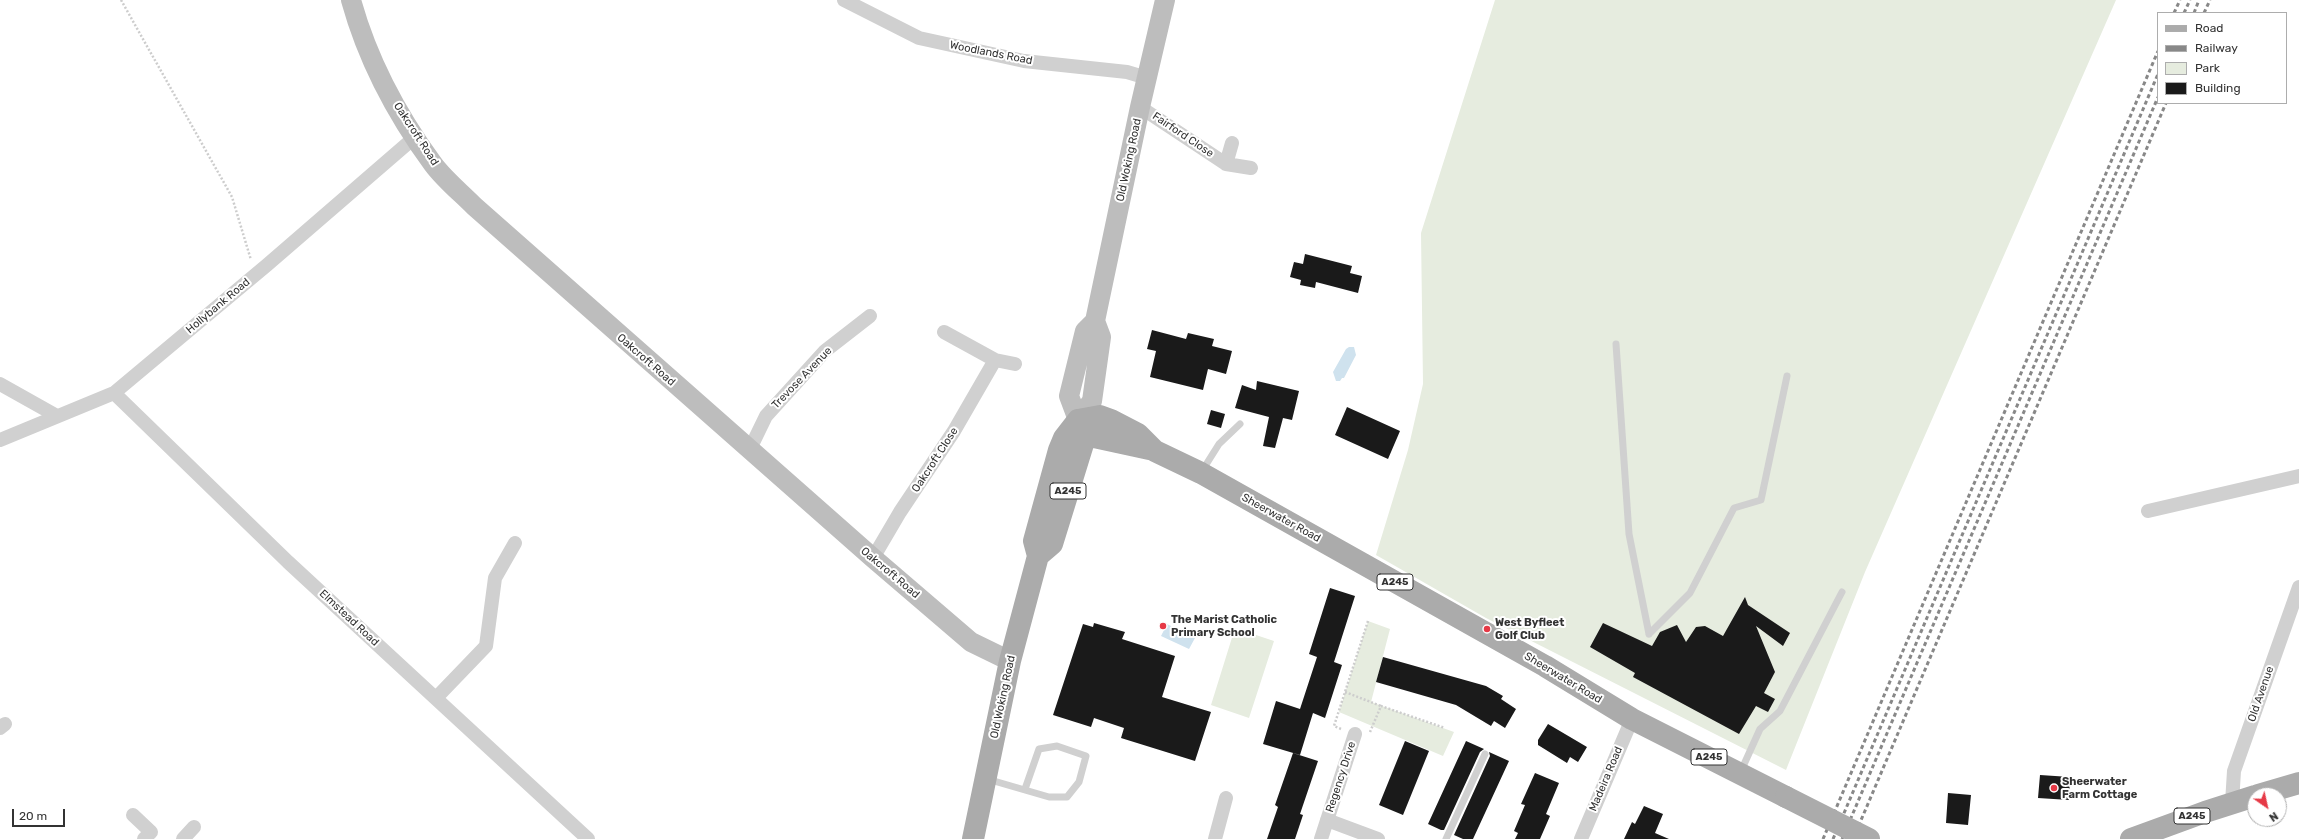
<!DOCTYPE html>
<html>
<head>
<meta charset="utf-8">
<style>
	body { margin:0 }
	#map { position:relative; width:2299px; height:839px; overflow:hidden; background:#fff; font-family:Rubik,sans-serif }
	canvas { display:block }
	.legend { position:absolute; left:2157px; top:12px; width:130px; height:92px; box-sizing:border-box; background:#fff; border:1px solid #adadad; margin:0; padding:5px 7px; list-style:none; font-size:12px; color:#333 }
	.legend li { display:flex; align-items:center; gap:8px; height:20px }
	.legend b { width:20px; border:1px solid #adadad }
	.north { position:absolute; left:2247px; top:787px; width:40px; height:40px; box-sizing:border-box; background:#fff; border:1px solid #adadad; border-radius:50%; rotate:146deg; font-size:11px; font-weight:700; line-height:16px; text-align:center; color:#333 }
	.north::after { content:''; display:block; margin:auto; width:14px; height:18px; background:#e63946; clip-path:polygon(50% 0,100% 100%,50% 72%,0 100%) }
	.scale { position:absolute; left:12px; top:809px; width:53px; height:18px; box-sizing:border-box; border:2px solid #333; border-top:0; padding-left:5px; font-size:12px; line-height:14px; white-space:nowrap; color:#333; -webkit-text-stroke:3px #fff; paint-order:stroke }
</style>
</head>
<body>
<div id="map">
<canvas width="2299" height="839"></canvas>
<ul class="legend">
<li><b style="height:5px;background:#ababab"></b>Road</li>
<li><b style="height:5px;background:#888"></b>Railway</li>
<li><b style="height:11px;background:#e6ecdf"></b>Park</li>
<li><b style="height:11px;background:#1a1a1a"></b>Building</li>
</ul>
<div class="north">N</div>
<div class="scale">20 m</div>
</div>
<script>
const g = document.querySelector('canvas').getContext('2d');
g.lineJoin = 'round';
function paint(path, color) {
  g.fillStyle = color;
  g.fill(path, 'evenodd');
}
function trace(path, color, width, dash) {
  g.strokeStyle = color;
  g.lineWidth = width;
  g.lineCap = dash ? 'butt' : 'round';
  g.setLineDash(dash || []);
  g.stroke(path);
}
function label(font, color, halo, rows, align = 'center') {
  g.font = font + ' Rubik,sans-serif';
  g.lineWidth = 4;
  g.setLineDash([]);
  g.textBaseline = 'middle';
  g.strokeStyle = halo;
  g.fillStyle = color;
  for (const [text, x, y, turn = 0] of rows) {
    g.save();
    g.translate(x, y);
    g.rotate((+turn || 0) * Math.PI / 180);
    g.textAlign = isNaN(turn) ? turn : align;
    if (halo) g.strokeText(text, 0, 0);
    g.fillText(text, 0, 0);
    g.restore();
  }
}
paint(new Path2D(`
	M1495,0h621l-251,572 -79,198 -300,-152 -110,-63 32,-105 15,-66 -2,-151z
	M1368,621l22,8 -19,73 83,30 -11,24 -104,-44z
	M1235,628l39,13 -25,77 -38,-13z`), '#e6ecdf');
paint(new Path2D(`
	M1349,347h5l2,8 -12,23h-2l-2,3h-4l-3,-9 13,-23z
	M1167,624l28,14 -6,11 -28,-13z`), '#cfe2ee');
paint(new Path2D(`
	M1305,254l47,12 -2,7 12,3 -4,17 -42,-11 -1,6 -15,-3 1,-5 -11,-3 4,-15 9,2z
	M1152,330l34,9 2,-6 26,6 -2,7 20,5 -6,23 -18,-5 -5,21 -53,-13 6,-26 -9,-2z
	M1257,381l42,10 -7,29 -9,-2 -8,30 -12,-2 6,-29 -34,-9 7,-23 14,5z
	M1347,407l53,24 -12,28 -53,-24z
	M1211,410l14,4 -4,14 -14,-4z
	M1330,588l25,8 -21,66 8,3 -17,53 -12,-5 -13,42 -37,-11 13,-43 24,8 17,-52 -8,-3z
	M1745,597l3,8 42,28 -7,13 -27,-20 19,46 -11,21 11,6 -7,13 -12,-6 -17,28 -106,-57 2,-4 -45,-26 13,-24 49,23 8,-14 17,-7 9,17 10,-15 9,-1 18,10z
	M1094,623l31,9 -3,7 53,17 -13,41 49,15 -16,49 -74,-23 3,-10 -30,-10 -3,9 -38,-12 30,-91 10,3z
	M1383,657l103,29 17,10 -2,3 15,10 -11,19 -11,-7 -3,5 -35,-21 -80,-23z
	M1548,724l39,23 -9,15 -8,-5 -3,6 -29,-18v-5z
	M1405,741l24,10 -26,64 -24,-10z
	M1466,741l18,8 -4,3 -36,78h-3l-13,-6z
	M1489,752l20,9 -36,78h-10l-9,-4 36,-79z
	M1293,753l25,8 -18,53 3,1 -8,24h-28l11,-32 -3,-2z
	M1535,773l24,10 -13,31 4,2 -10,23h-25l3,-6 -4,-2 11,-26 -4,-1z
	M2040,775l30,2 -1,23 -31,-2z
	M1948,793l23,2 -3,30 -22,-2z
	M1644,806l19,8 -8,19 14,6h-45l8,-17 3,2z`), '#1a1a1a');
trace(new Path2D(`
	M121,0l111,197 19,63
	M1345,692l36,14
	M1341,729l-7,-3 34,-105
	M1370,732l11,-26 64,22`), '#cdcdcd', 2.5, [2, 2]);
trace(new Path2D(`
	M1616,344l13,190 20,100
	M1202,471l17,-27 21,-20
	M1649,634l41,-41 44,-85 27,-8 26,-124
	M1741,771l19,-42 20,-18 62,-119
	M987,779l62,18h18l12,-15 7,-26 -29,-10 -18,3 -14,40
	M1446,839l39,-85`), '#d0d0d0', 7);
trace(new Path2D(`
	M844,0l75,38 105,23 103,11 20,6
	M1140,107l86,57 25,4
	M1226,164l6,-21
	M944,332l51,28 20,4
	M0,384l57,32
	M114,393l174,169 300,277
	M0,440l114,-47 153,-128 148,-128
	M749,451l17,-35 59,-65 45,-35
	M2148,511l151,-35
	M873,558l27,-46 54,-81 41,-71
	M436,698l50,-52 9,-68 20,-35
	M0,728l5,-4
	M2232,803l2,-32 65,-184
	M133,815l18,17 -7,7
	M1327,820l51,19
	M183,839l11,-12
	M1215,839l11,-41
	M1321,839l34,-105
	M1581,839l51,-120`), '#d0d0d0', 14);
trace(new Path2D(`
	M351,0c16,58 46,115 82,164 11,15 27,28 41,42l399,352 98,84 39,19
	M1078,420l14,-19 9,-64 -6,-16 45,-214 25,-107
	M1078,420l-9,-24 16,-65 10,-10`), '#bdbdbd', 20);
trace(new Path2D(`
	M1078,420l22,-4 11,4 27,14 17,17 46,22 344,193 87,53 154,78
	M1078,420l16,17 60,13
	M1038,556l14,-12 31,-100 -5,-24
	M2258,795l41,-12
	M973,839l37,-178 28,-105 -4,-15 25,-91 5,-12 14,-18
	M2131,839l74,-27 50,-16`), '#ababab', 22);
trace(new Path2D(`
	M2174,13l6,-13
	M2184,13l6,-13
	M2194,13l5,-13
	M2204,13l6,-13
	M1823,839l335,-788
	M1833,839l325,-765
	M1842,839l316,-742
	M1853,839l313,-736`), '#888', 3, [4, 3]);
trace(new Path2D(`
	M1786,797l83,42`), '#ababab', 22);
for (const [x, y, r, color] of [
	[1163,626,4,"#e63946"],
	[1487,629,4,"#e63946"],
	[2054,788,4,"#e63946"]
]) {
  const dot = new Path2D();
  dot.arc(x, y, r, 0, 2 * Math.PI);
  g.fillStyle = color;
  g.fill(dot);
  trace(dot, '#fff', 1.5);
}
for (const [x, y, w] of [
	[1068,491,36],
	[1395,582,36],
	[1709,757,36],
	[2192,816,36]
]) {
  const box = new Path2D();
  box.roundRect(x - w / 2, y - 8, w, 16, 3);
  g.fillStyle = '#fff';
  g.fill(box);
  trace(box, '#333', 1);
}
label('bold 10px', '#333', null, [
	["A245",1068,491],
	["A245",1395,582],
	["A245",1709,757],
	["A245",2192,816]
]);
label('11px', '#333', '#fff', [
	["Woodlands Road",991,53,11],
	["Oakcroft Road",416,134,57],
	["Fairford Close",1183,135,34],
	["Old Woking Road",1129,160,-78],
	["Hollybank Road",218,306,-40],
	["Oakcroft Road",646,360,41],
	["Trevose Avenue",802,378,-46],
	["Oakcroft Close",935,460,-57],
	["Sheerwater Road",1281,518,29],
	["Oakcroft Road",890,573,40],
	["Elmstead Road",349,618,43],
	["Sheerwater Road",1563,678,31],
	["Old Avenue",2261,694,-71],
	["Old Woking Road",1003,697,-78],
	["Regency Drive",1341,777,-72],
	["Madeira Road",1606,779,-67]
]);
label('bold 11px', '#333', '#fff', [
	["The Marist Catholic",1171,620],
	["Primary School",1171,633],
	["West Byfleet",1495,623],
	["Golf Club",1495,636],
	["Sheerwater",2062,782],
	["Farm Cottage",2062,795]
], 'left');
</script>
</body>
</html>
